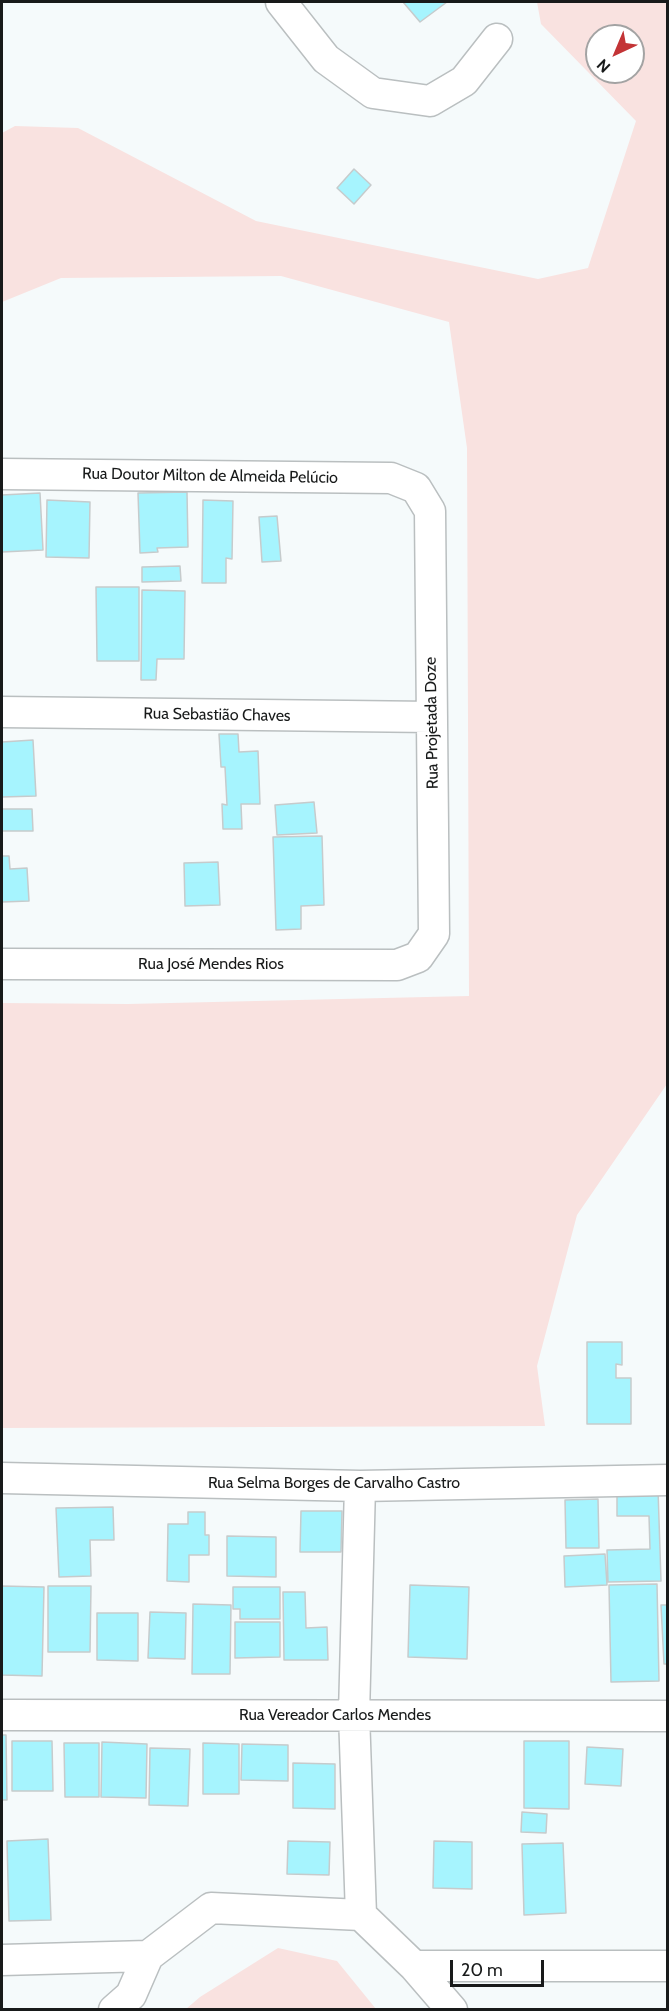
<!DOCTYPE html>
<html>
<head>
<meta charset="utf-8">
<style>
	body { margin:0 }
	#map { position:relative; width:669px; height:2011px; overflow:hidden; background:#f5fafb; font-family:Cabin,sans-serif }
	canvas { display:block }
	.frame { position:absolute; inset:0; border:3px solid #181a1a; pointer-events:none }
	.north { position:absolute; left:585px; top:24px; width:60px; height:60px; box-sizing:border-box; background:#fff; border:2px solid #a3a3a3; border-radius:50%; rotate:224deg; font-size:16px; font-weight:700; line-height:24px; text-align:center; color:#181a1a }
	.north::after { content:''; display:block; margin:auto; width:21px; height:27px; background:#c33436; clip-path:polygon(50% 0,100% 100%,50% 72%,0 100%) }
	.scale { position:absolute; left:450px; top:1960px; width:94px; height:27px; box-sizing:border-box; border:3px solid #181a1a; border-top:0; padding-left:8px; font-size:18px; line-height:21px; white-space:nowrap; color:#181a1a; -webkit-text-stroke:4px #fff; paint-order:stroke }
</style>
</head>
<body>
<div id="map">
<canvas width="669" height="2011"></canvas>
<div class="frame"></div>
<div class="north">N</div>
<div class="scale">20 m</div>
</div>
<script>
const g = document.querySelector('canvas').getContext('2d');
g.lineJoin = 'round';
function paint(path, color) {
  g.fillStyle = color;
  g.fill(path, 'evenodd');
}
function trace(path, color, width, dash) {
  g.strokeStyle = color;
  g.lineWidth = width;
  g.lineCap = dash ? 'butt' : 'round';
  g.setLineDash(dash || []);
  g.stroke(path);
}
function label(font, color, halo, rows, align = 'center') {
  g.font = font + ' Cabin,sans-serif';
  g.lineWidth = 4.5;
  g.setLineDash([]);
  g.textBaseline = 'middle';
  g.strokeStyle = halo;
  g.fillStyle = color;
  for (const [text, x, y, turn = 0] of rows) {
    g.save();
    g.translate(x, y);
    g.rotate((+turn || 0) * Math.PI / 180);
    g.textAlign = isNaN(turn) ? turn : align;
    if (halo) g.strokeText(text, 0, 0);
    g.fillText(text, 0, 0);
    g.restore();
  }
}
paint(new Path2D(`
	M537,2h131l-1,1082 -90,131 -40,151 8,60 -543,2v-425l126,1 341,-8 -2,-548 -18,-126 -168,-46 -220,2 -59,24v-169l13,-7 63,2 178,93 282,58 50,-11 48,-147 -95,-97zM597,36h36v36h-36z
	M278,1948l59,13 39,48h-190l14,-12z`), '#f9e2e0');
const building = new Path2D(`
	M403,2h44l-27,20z
	M354,169l17,16 -17,19 -17,-16z
	M187,492l1,55 -31,1 1,4 -18,1 -2,-60z
	M40,493l3,57 -41,2v-57z
	M47,500l43,2 -1,56 -43,-1z
	M203,500l30,1 -1,58 -6,-1v25h-24z
	M277,516l4,45 -19,1 -3,-45z
	M180,566l1,15 -39,1v-15z
	M96,587h43v74h-42z
	M142,590l43,1 -1,68h-27l-1,21h-15z
	M219,734h19l1,18 19,-1 2,53h-19l1,25h-19l-1,-25 5,1 -2,-38h-4z
	M33,740l3,56 -34,1v-55z
	M314,802l3,31 -40,2 -2,-30z
	M2,809h30l1,22h-31z
	M322,836l2,69 -23,1v23l-25,1 -3,-93z
	M2,856h7l1,13 17,-1 2,33 -27,1z
	M218,862l2,43 -35,1 -1,-43z
	M587,1342h35v23l-6,-1v14h15v46h-44z
	M658,1489l3,92 -53,1 -1,-32 43,-1 -1,-33h-32v-26z
	M598,1499l1,49h-33l-1,-48z
	M113,1507l1,33h-24l1,36 -32,1 -3,-69z
	M301,1511h41l-1,41h-41z
	M188,1512h17v23h4v20h-20v27l-22,-1 1,-57h20z
	M227,1536l49,1v40l-49,-1z
	M605,1554l2,31 -42,2 -1,-31z
	M657,1584l2,97 -48,1 -2,-97z
	M410,1585l59,2 -2,72 -59,-2z
	M2,1586l42,1 -2,89 -40,-1z
	M48,1586h43l-1,66h-42z
	M233,1587h47v32h-40v-10h-7z
	M283,1592h22l1,36 21,-1 1,33h-44z
	M193,1604l38,1 -1,69h-38z
	M661,1605h7v59h-4z
	M150,1612l36,1 -1,46 -37,-1z
	M97,1613h41v48l-41,-1z
	M235,1622h45v35l-45,1z
	M2,1735h4l1,65h-5z
	M12,1741h40l1,50h-41z
	M524,1741h45v68l-45,-1z
	M102,1742l45,2 -1,54 -45,-1z
	M64,1743h35v54h-34z
	M203,1743l36,1v50h-36z
	M242,1744l46,1v36l-47,-1z
	M587,1747l36,2 -2,37 -36,-2z
	M150,1748l40,1 -2,57 -39,-1z
	M293,1763l42,1v45l-42,-1z
	M522,1812l25,2 -1,19 -25,-1z
	M48,1839l3,81 -42,1 -2,-80z
	M288,1841l42,1 -1,33 -42,-1z
	M434,1841l38,1v47l-39,-1z
	M563,1843l3,70 -42,2 -2,-71z`);
paint(building, '#a6f4fe');
trace(building, '#c6cbcc', 1.5);
const minor = new Path2D(`
	M281,2l45,57 47,34 57,8 34,-20 33,-42
	M2,474l389,4 25,10 14,23 4,423 -16,23 -21,8 -395,-1
	M2,712l430,5
	M2,1478l358,8 308,-6
	M360,1486l-6,228 7,201
	M2,1715l666,1
	M2,1960l146,-4 63,-48 150,7 53,51h254
	M414,1966l38,44
	M114,2010l17,-15 17,-39`);
trace(minor, '#babfc0', 33);
trace(minor, '#fff', 30);
label('16px', '#181a1a', '#fff', [
	["Rua Doutor Milton de Almeida Pelúcio",210,476,1],
	["Rua Sebastião Chaves",217,715,1],
	["Rua Projetada Doze",432,723,-91],
	["Rua José Mendes Rios",211,964],
	["Rua Selma Borges de Carvalho Castro",334,1483],
	["Rua Vereador Carlos Mendes",335,1715]
]);
</script>
</body>
</html>
